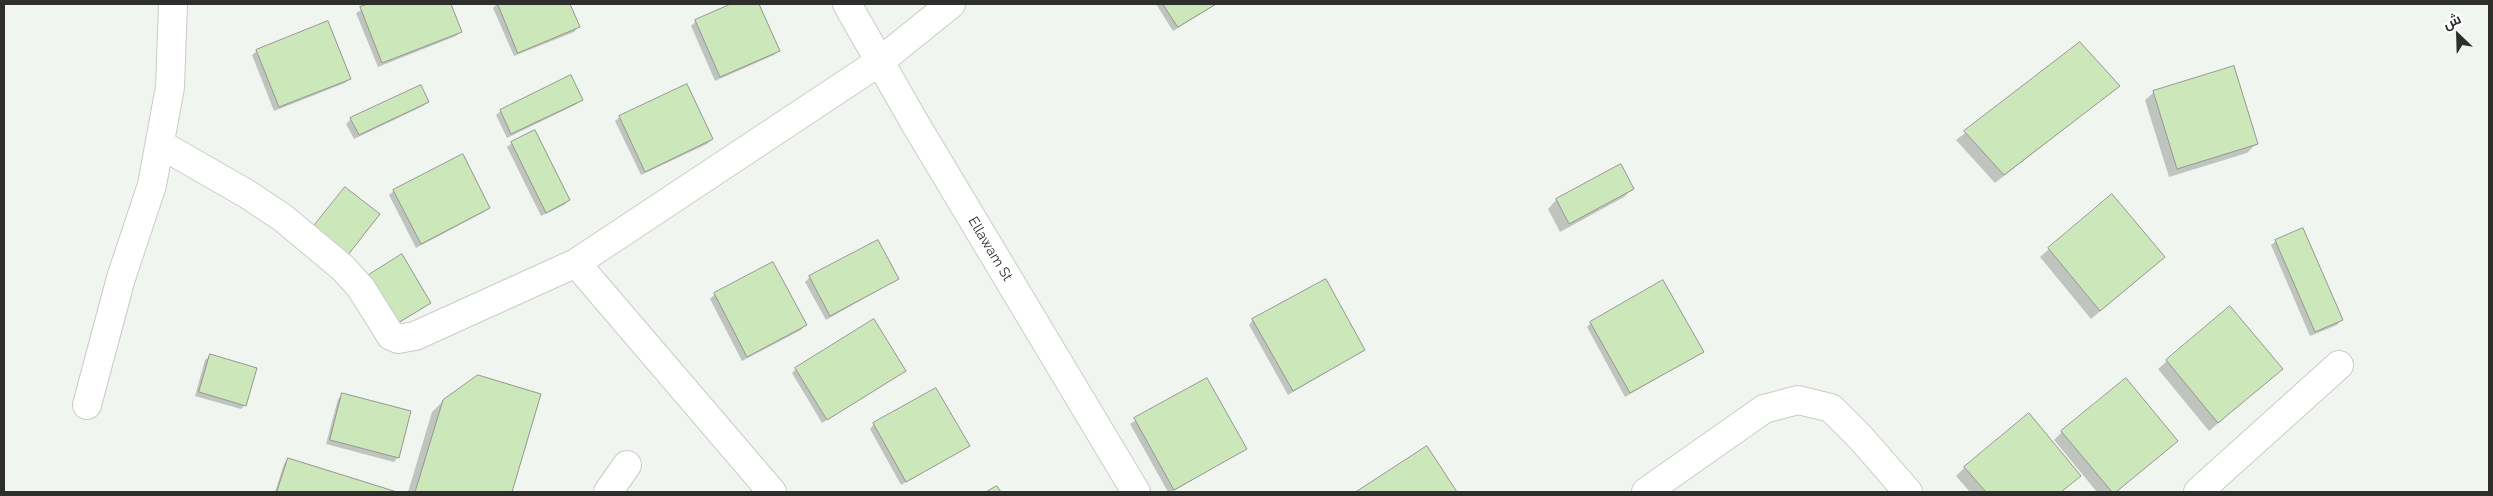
<!DOCTYPE html>
<html>
<head>
<meta charset="utf-8">
<style>
	body { margin:0 }
	#map { position:relative; width:2493px; height:496px; overflow:hidden; background:#f1f5ef; font-family:Raleway,Cairo,sans-serif }
	canvas { display:block }
	.frame { position:absolute; inset:0; border:5px solid #2e2f2d; pointer-events:none }
	.north { position:absolute; left:2433px; top:10px; width:50px; height:50px; -webkit-text-stroke:4px #fff; paint-order:stroke; rotate:336deg; font-size:14px; font-weight:700; line-height:20px; text-align:center; color:#2e2f2d }
	.north::after { content:''; display:block; margin:auto; width:18px; height:22px; background:#2e2f2d; clip-path:polygon(50% 0,100% 100%,50% 72%,0 100%) }
</style>
</head>
<body>
<div id="map">
<canvas width="2493" height="496"></canvas>
<div class="frame"></div>
<div class="north">ش</div>
</div>
<script>
const g = document.querySelector('canvas').getContext('2d');
g.lineJoin = 'round';
function paint(path, color) {
  g.fillStyle = color;
  g.fill(path, 'evenodd');
}
function trace(path, color, width, dash) {
  g.strokeStyle = color;
  g.lineWidth = width;
  g.lineCap = dash ? 'butt' : 'round';
  g.setLineDash(dash || []);
  g.stroke(path);
}
function label(font, color, halo, rows, align = 'center') {
  g.font = font + ' Raleway,sans-serif';
  g.lineWidth = 5;
  g.setLineDash([]);
  g.textBaseline = 'middle';
  g.strokeStyle = halo;
  g.fillStyle = color;
  for (const [text, x, y, turn = 0] of rows) {
    g.save();
    g.translate(x, y);
    g.rotate((+turn || 0) * Math.PI / 180);
    g.textAlign = isNaN(turn) ? turn : align;
    if (halo) g.strokeText(text, 0, 0);
    g.fillText(text, 0, 0);
    g.restore();
  }
}
paint(new Path2D(`
	M372,4h77l11,28 -4,4 -78,31 -22,-54z
	M497,4h72l9,23 -4,5 -60,24 -21,-48z
	M735,4h22l21,47 -4,4 -59,26 -24,-55 5,-5z
	M1156,4h61l-44,27z
	M2080,43l39,43 -124,97 -39,-43z
	M257,51l93,27 -5,5 -71,28 -22,-56z
	M2154,92l102,52 -9,9 -78,24 -24,-77z
	M581,99l-4,5 -70,34 -11,-23 5,-4z
	M428,102l-5,4 -69,33 -8,-15 5,-5z
	M620,117l92,22 -5,5 -66,31 -26,-54z
	M512,143l57,57 -5,5 -23,11 -34,-69z
	M1620,165l12,24 -8,8 -64,35 -12,-23 8,-9z
	M394,191l95,17 -5,4 -68,36 -27,-53z
	M2276,241l65,79 -4,5 -27,11 -39,-91z
	M2049,249l105,17 -63,53 -51,-62z
	M401,256l29,47 -42,27z
	M773,264l32,61 -4,5 -59,31 -32,-62 5,-5z
	M810,277l88,2 -72,41 -21,-38z
	M1253,320l111,30 -76,45 -39,-70z
	M1591,323l111,29 -77,45 -38,-70z
	M210,356l35,49 -4,4 -46,-13 10,-36z
	M2167,361l114,8 -72,62 -51,-62z
	M796,369l108,2 -82,52 -30,-50z
	M1206,379l39,70 -73,43h-4l-38,-68z
	M342,395l56,62 -4,5 -68,-18 12,-45z
	M540,395l-29,97h-103l24,-80 12,-12z
	M874,424l94,22 -67,39 -31,-56z
	M2062,432l115,9 -61,51h-19l-43,-52z
	M1427,447l29,45h-98z
	M288,459l105,33h-118l9,-28z
	M1965,467l114,9 -18,16h-91l-14,-16z`), '#0003');
const building = new Path2D(`
	M368,4h83l11,28 -80,31 -22,-56z
	M498,4h72l10,23 -62,26z
	M731,4h28l21,47 -60,26 -25,-57z
	M1163,4h53l-38,23z
	M328,21l23,58 -72,28 -23,-57z
	M2080,42l40,44 -116,89 -40,-44z
	M2234,66l24,78 -81,25 -24,-78z
	M571,75l12,25 -72,34 -11,-24z
	M687,84l26,55 -68,33 -26,-56z
	M421,85l8,17 -70,33 -9,-17z
	M535,130l35,70 -24,13 -35,-71z
	M463,154l27,54 -69,36 -28,-54z
	M1621,164l13,25 -65,35 -13,-25z
	M345,187l35,27 -36,46 -35,-28z
	M2112,194l53,63 -65,54 -52,-63z
	M2303,228l40,92 -28,12 -40,-92z
	M878,240l21,39 -69,37 -21,-40z
	M402,254l29,49 -38,23 -29,-48z
	M773,262l34,63 -60,32 -33,-64z
	M1326,279l39,71 -72,41 -41,-72z
	M1663,280l41,72 -74,41 -40,-71z
	M2230,306l53,63 -65,54 -52,-63z
	M874,319l32,52 -79,49 -32,-52z
	M210,354l47,14 -11,38 -47,-14z
	M478,375l63,19 -29,98h-97l28,-92z
	M1207,378l40,71 -73,41 -40,-72z
	M2126,378l52,63 -62,51h-4l-51,-61z
	M936,388l34,58 -64,36 -33,-59z
	M342,393l69,18 -12,47 -69,-18z
	M2029,413l52,63 -20,16h-75l-22,-25z
	M1427,446l30,46h-101z
	M288,458l109,34h-120z
	M997,486l4,6h-15z`);
paint(building, '#cce8bb');
trace(building, '#939691', 1);
const street = new Path2D(`
	M847,4l69,121 220,367
	M160,144l87,50 36,24 60,50 18,20 30,48 7,3 17,-3 161,-73 303,-201 72,-58
	M576,263l196,229
	M87,405l34,-127 31,-93 18,-98 3,-83
	M608,492l19,-27
	M1646,492l118,-83 34,-9 33,8 29,29 48,55
	M2198,492l141,-127`);
trace(street, '#c9ccc7', 30);
trace(street, '#fff', 28);
label('14px', '#2e2f2d', '#fff', [
	["Ellawam St",990,249,59]
]);
</script>
</body>
</html>
